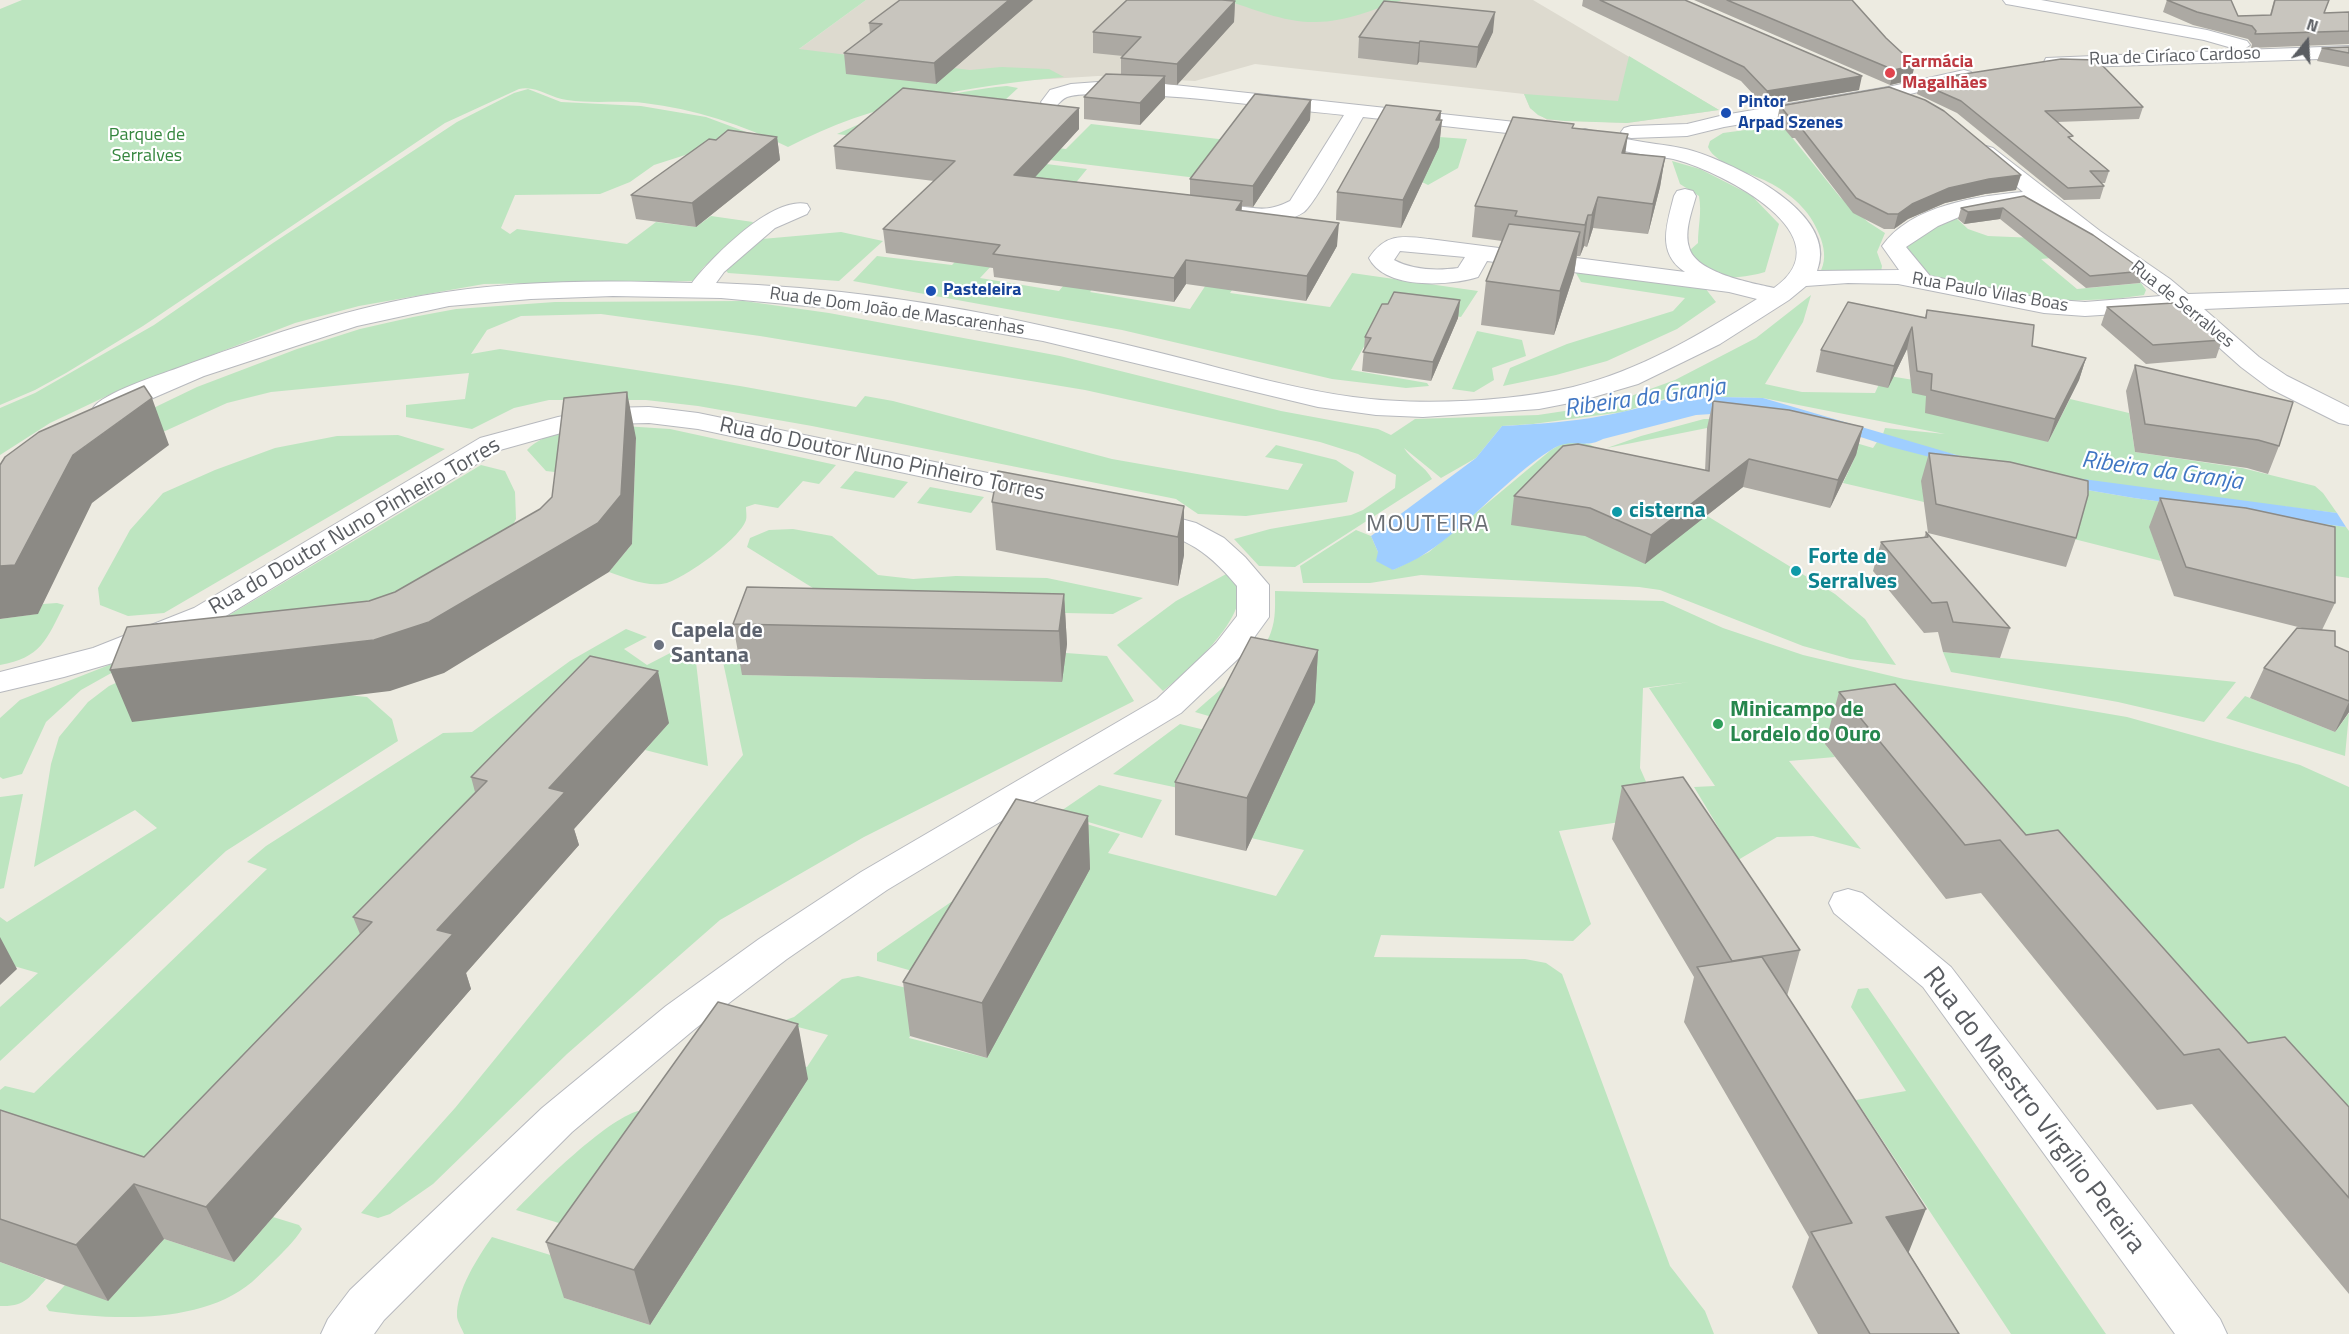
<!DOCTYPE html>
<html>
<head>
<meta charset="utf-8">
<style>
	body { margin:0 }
	#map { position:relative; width:2349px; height:1334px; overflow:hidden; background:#edebe1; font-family:"Titillium Web",sans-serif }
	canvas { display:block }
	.north { position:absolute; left:2277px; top:12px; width:60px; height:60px; -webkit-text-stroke:4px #fff; paint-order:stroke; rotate:18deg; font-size:16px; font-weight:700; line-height:24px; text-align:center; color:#5a5d62 }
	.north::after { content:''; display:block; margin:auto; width:21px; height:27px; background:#5a5d62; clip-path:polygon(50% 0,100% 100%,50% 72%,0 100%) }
</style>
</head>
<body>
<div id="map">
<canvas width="2349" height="1334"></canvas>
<div class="north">N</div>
</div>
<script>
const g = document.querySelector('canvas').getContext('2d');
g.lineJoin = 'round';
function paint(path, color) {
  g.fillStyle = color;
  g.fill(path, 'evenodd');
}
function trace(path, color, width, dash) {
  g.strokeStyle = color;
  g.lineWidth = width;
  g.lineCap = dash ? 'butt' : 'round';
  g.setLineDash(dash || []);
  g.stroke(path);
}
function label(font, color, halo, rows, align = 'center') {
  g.font = font + ' "Titillium Web",sans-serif';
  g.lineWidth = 4.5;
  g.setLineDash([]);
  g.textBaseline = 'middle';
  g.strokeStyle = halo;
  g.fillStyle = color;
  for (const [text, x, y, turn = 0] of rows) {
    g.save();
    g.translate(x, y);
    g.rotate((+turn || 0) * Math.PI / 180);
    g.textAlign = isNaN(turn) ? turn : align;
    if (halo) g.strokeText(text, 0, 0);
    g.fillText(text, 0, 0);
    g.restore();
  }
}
paint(new Path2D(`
	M866,0h667l186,110 -92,13 -80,-3 -17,-12 -6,-14 -269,-30 -60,17 -97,-5 -98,6 -72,12 -162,41 -57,-20z`), '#dddacf');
paint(new Path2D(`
	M22,0h844l-67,49 171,21 31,-3 48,2 15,8c-96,9 -190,25 -276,70 -45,-22 -93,-38 -144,-44 -25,-3 -51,1 -77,-3 -17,-2 -31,-15 -48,-11l-74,34 -302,203 -77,47 -31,17 -35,15v-396z
	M1225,0h177c-27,9 -57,22 -86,22 -31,1 -62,-13 -91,-22z
	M1629,56l90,54 -92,13 -62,-2 -18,-2 -9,-4 -8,-7 -6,-14 94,7z
	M1007,86l11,2 -28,26 -106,14 182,21 25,-25 136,16 -30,38 -360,-44c54,-25 111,-43 170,-48z
	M528,89l33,13 80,4 65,11 67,25 -69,7 -50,16 -24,17 -30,12 -85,1 -14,33 9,6 7,-5 110,15 29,-22 40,5 15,-11 42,6c-11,27 -48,32 -58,59l-211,3 -125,22 -64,17 -184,71 -61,29 -50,32v-47l35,-15 119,-68 119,-82 184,-121 57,-29z
	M1782,125l58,72 28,25 17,11 -8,19 5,14 -1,6 -62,2c7,-11 6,-23 2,-35 -9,-26 -26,-42 -49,-55 -17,-10 -56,-18 -64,-37l2,-6 13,-8z
	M1439,137l28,2 -9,29 -30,17 -10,-5z
	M842,139l245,30 -27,33 -8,-1 -72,77 79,13 64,-79 30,4 -63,76 100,17 53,-80 28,3 -41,61 100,14 22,-34 126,18 -17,26 -74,-12 -36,65 76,13 2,3 -23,2 -74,-9 -210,-49 -269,-49 24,-25 75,9 64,-69 -21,-32 -161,-19z
	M1672,161l28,8 51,26 28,29 -14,48c-17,5 -46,10 -60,-3 -6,-6 -11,-13 -15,-19l8,-7c0,-17 4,-30 1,-47l-19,-12z
	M1955,217l13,12 20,7 48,2 27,19 -22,2 36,30 64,-6 5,7 -2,5 -29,4 -84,3 -110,-22 -14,-27 1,-13z
	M841,232l42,9 -44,40 -111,-8 -4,-5 38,-29z
	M1504,264l201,24 11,14 -39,27 -70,32 -51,14 -53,11 7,-18 57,-24 106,-33 12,-13 -104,-16 -5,-9z
	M1811,295l-8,27 -38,62 37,8 73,1 8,-18 43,7 122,60 22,-43 59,14 6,39 107,16 73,18 8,7 14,20c-152,-19 -307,-31 -454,-79l2,-6 60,6 -182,-36 -90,-2 -50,16 -90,12 -31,2 -26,32 -35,20 -37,-30c7,12 21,18 28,31l-137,88 -36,-1 -25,-27 36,-10 81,-14 12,-5 32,-22 1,-13 -38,-21 -38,-12 -235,-52 -325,-54 -159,-22 -80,2 -34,14 -16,24 29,-5 240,37 116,21 9,-11 28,5 219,58 176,31 15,-26 -38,-7 11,-12 60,15 18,12 -7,30 -101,14 -48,-2 -22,-15 -364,-73 -114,-20 -52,-6h-97l-35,8 -42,21 -66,-12v-12l59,-6 4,-26 -198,19 -44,11 -168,76 55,-52 83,-40 100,-38 63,-20 53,-12 43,-8 99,-7 189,-1 85,12 231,43 221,55 97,18 13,6 24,-16 123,-4 53,-8 40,-11 44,-16 81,-42z
	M1477,331l45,9 4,16 -34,12 2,12 -20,12 -22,-3z
	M1704,419h48l36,4 85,25 4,-6 175,42 82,14 212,29 3,4v47l-27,-4 -172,-47 11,34 -87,-22 -152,-58 2,21 -81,-19 13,-28 -92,-20 -57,-7 -100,20 34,-12z
	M608,425l62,4 166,36 -17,19 -16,-3 -25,27 -23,-4 -9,3c0,4 1,10 0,13 -6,19 -60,57 -79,63 -19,5 -40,-5 -58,-11l23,-28 4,-106 -73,35 -17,-2 -19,-21c18,-19 56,-23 81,-25z
	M398,435l47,14 -281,164 -36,3 -28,-11 -2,-17 32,-58 33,-37 52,-23 60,-22 62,-12z
	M1578,442l13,3 244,149 30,25 31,46 -46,-6 -47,-13 -143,-56 -21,-3 -218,-12 -51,8h-67l-3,-17 56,-36 15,6 7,16 15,18 36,-18 122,-102 12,-7z
	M481,465l24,6 10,21 1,27 -14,27 -66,50 -314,71 -41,23 -35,32 -24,52 -19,5 -3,-2v-59l20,-18 196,-77z
	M855,471l53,11 -14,16 -54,-10z
	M930,487l54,10 -13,16 -54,-10z
	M793,529l39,7 46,39 35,4 43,-3 91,2 96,20 -30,16 -240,-5 -36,-6 -90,-56 3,-9 19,-8z
	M1230,572c2,5 7,12 8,17 8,31 -52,84 -75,102l-46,-46 59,-44z
	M1275,591l388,10 60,27 80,27 101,24 223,38 173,48 49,22v412l-524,-455 10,13 -46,4 72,88 -48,-13 -36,1 -39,23 -44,-73 21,-1 -66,-98 40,-6 -46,6 -3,80 21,48 -102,15 32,93 -18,17 -192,-6 -7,22 151,2 21,4 16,11 108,292 35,45 9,23h-1250c-2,-5 -7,-13 -7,-18 -1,-25 21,-59 35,-79l94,29 -22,32 86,27 127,-198 -121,-36c8,-20 30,-37 48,-49l103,25 21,-32 -30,-8 -56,9 52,-19 48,-38 16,-3 77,19 -26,43 78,20 66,-244 67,20 -12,19 168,43 28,-46 -53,-12 -22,-116 -34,-10c20,-19 68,-54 76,-80 5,-14 4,-27 4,-41z
	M57,603l7,2c-17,34 -23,53 -64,60v-46l37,-5 6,-10z
	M626,629l21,8 -23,12 23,16 29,-15 20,12 12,104 -63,-16 23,-27 -495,490 -173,-58v-65l5,-4 29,7 233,-224 -20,-7 19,-16 177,-113 29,-1 98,-71z
	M743,648v27l318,7 5,-29 41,3 27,45 -270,136 -144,83 -153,134 -134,130 -43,30 -12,4 -17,-5 94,-105 288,-353 -20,-93z
	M1943,652l293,30 -32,40 -86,-20 -167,-30z
	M136,674l231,23 25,22 6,22 -172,110 -226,210v-54l38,-34 -38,-11v-45l7,5 150,-94 -22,-18 -101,57 17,-103 8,-27 29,-35 21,-16z
	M2245,696l90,36 14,-19 -4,43 -119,-38z
	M1180,724l46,11 -29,57 -84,-18z
	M1099,785l63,15 -20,38 -84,-25z
	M23,794l-19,94 -4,1v-92z
	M961,900l-17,80 -67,-19v-8l74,-51z
	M1868,988l238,346h-95l-155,-234 50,-9 -55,-84 7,-18z
	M638,1111l47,12 -80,114 -89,-27c25,-26 90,-90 122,-99z
	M273,1217l26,8 3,4c-8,13 -19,23 -30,34 -7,6 -13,13 -20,19 -51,43 -142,38 -203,29l-3,-5 19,-21 43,15 56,-61 70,23z
	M0,1262l46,17c-17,18 -20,28 -46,27z`), '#bde5c0');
paint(new Path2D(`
	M1674,396l89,2 197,58 93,19 284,38 9,14 -212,-29 -82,-14 -95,-20 -66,-17 -85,-28 -79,-6 -31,2 -93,24c-20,11 -31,-3 -52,11 -46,29 -80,74 -125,103 -10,7 -22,12 -33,17l-17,-9 2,-9 -7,-16 105,-78 26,-32c57,-3 119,-8 172,-30z`), '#9fceff');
const minor = new Path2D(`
	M2003,0h38l166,30 40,11 3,4 -7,5 106,-4v12l-296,10 -7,-2 -2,-4 2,-4 193,-8 -35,-10 -192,-35 -6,-1z
	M1964,70l7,2 3,4 -3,4 -83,19 -164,28 -37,9 -56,2 -7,-2 -3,-4 3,-4 7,-2 56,-2 37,-9 164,-28z
	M1098,82l67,2 387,42 7,2 3,4 -3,4 -7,2 -189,-21c-10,17 -48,87 -59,95 -24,16 -55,12 -81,6l-3,-5 3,-5c26,-6 36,9 67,-7l54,-86c-81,-8 -164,-22 -245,-21 -10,0 -23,0 -32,3 -11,5 -7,13 -23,9l-3,-4 9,-12 21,-6z
	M1585,129c19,5 39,10 58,13 17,3 34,4 50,9 42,13 147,62 124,120l82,-1 -17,-24c29,-41 96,-50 141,-54l-47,-40 3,-4 7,-2 7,2 107,83 70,48 18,15 161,-5v14l-145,6 55,48 28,19 62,31v18l-10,-2 -70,-35 -28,-21 -64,-57 -92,6 -41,-3 -146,-29 -50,-1 -42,3 -17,14 -69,44 -82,40 -58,17 -41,8 -116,8 -47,-2 -58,-8 -275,-66 -160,-28 -162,-15 -108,-2 -82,3 -82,7 -92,20 -153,50 -88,38 -10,2 -10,-2 -3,-6c10,-15 66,-33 85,-40 79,-29 160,-57 243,-72 88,-16 182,-16 271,-13 20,-26 80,-87 115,-79l3,5 -3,5 -32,14 -51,44 -8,11c111,4 224,19 332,44 51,11 102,23 152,36 50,13 101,27 153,34 66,9 155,5 220,-10 68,-17 126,-52 184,-88l-28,-7 -242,-31 -9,16c-28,9 -93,13 -109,-19 17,-25 33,-22 60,-19l256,33c-29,-19 -18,-48 -11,-76l3,-5 8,-2 8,2 3,5c-4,15 -12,35 -7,51 6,26 63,36 85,41 74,-52 -52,-116 -97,-128 -10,-3 -21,-3 -32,-5 -23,-4 -45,-10 -67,-16l-3,-4 3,-4zM2037,203l47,38 77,55 -76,6 -41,-3 -114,-23 -24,-29 32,-21 35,-15zM1400,251l65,6 -7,11c-22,3 -45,2 -64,-8z
	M649,407l49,6 343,71 10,3 4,6 -4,6 -10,3 -343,-73 -49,-6 -42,1 -46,9 -61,17 -284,172 -100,40 -52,15 -64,15v-20l93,-24 101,-40 286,-170 78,-21 49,-9z
	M1141,508l55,15 28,15 21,19 24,28v32l-29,40 -59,56 -294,177 -100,69 -91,69 -124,104 -188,188 -10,14h-53l7,-15 22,-29 192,-182 124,-102 93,-67 102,-67 296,-173 59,-56 21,-27v-30c-34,-41 -56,-49 -106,-63l-5,-6 5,-6z
	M1848,889l14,4 89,74 269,352 7,15h-52l-252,-347 -89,-74 -5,-10 5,-10z`);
trace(minor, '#b7b9be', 2);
paint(minor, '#fff');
paint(new Path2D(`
	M1033,0l-97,84 -90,-10 -2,-21 26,-20 -1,-10z
	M1583,0h102l174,90 -95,16 -23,-25 -159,-75z
	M1694,0h158l59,80 -21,5z
	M2167,0l71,16 32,-1 4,-15h55l-5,13 25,-1v32l-98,4 1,-4 -4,-5 -55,-14 -30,-13z
	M1235,1l-1,21 -57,63 -12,-1v14l-25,27 -56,-6v-22l37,-23v-16l2,-2 -30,-3v-21z
	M1493,32l-17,36 -57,-6 -2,3 -59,-7 1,-21z
	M2349,47v20l-32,-6 5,-13z
	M1920,83l223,24 -4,12 -82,3 15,18 37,31 -4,12h-4l3,3 -4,13 -36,1 -107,-87 -40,-19z
	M1311,100l-1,20 -57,87 -11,-1 -1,5 96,35 -31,55 -120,-17 -12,18 -180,-25 -1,-9 -107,-15 -3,-24 51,-48 -98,-12 -2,-23 245,-38v21l-44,48 155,18v-16z
	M1780,106l236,84 -31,4 -40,9 -37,16 -14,10h-10l-31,-16 -58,-75h-3l-15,-18z
	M1441,111l-1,9h2l-3,27 -38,81 -65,-8 1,-28z
	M1573,128l52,25 40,4 -5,30 -12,47 -55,-6 -6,19 -3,-1 -4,10h-3l-3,18 -20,61 -73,-10 5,-44 16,-40 -30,-4 3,-31z
	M777,137l3,23 -84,67 -60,-8 -5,-24 85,-55z
	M2024,196l120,75 -4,12 -54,5 -86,-69 -36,5 -6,-5 3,-11z
	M1460,300l-2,18 -27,63 -69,-10 3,-34z
	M2107,307l115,33 -6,18 -70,6 -45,-39z
	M1927,310l105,36 54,12 -7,22 -31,62 -123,-29 1,-17 -14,-3 -5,-44 -19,39 -72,-16 5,-22 104,-33z
	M2135,365l144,81 -11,28 -21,-6 -112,-16 -9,-61z
	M1713,401l150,26 -7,28 -26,53 -87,-21 -98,77 -60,-28 -74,-11 3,-29 191,-25 2,-43z
	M1929,453l147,85 -10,29 -138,-34 -7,-52z
	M2160,498l175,105 -13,27 13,16 14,6v60l-14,20 -85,-34 14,-30 42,-39 -132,-33 -25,-69z
	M992,502l192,4v49l-6,31 -182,-36z
	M1926,532l84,96 -10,30 -57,-6 -5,-20 -14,1 -51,-62 8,-29 43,-4z
	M1064,594l3,50 -5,38 -320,-7 -9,-51z
	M1318,650l-3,52 -69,149 -71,-16v-53z
	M1839,692l187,143 222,208 101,64v187l-157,-190 -35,6 -176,-217 -35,6 -121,-155z
	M669,723l-95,106 5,16 -113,128 5,16 -237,273 -70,-23 -56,62 -108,-39v-152l144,47 216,-223 -7,-17 122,-125 -4,-15z
	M1622,786l178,164 -13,46 122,257 50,81h-141l-26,-47 17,-50 -125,-215 10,-45 -82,-138z
	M1088,816l2,53 -103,189 -77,-22 -7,-54z
	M808,1079l-158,246 -86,-27 -18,-56z`), '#aca9a3');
paint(new Path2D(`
	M1009,0h24l-97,84 -2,-21z
	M1235,1l-1,21 -57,63v-21z
	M1495,12l-2,20 -17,36 2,-21z
	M1420,41l-1,21 -2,3 2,-22z
	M1915,65l-4,15 -21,5 4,-15z
	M1165,76v22l-25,27v-22z
	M1862,76l-3,14 -95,16 3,-15z
	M1311,100l-1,20 -57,87v-21z
	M1079,108v21l-63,69 -2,-23z
	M1441,111l-1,13 2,-4 -3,27 -38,81 2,-28z
	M1628,134l-4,29 -2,-10z
	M777,137l3,23 -84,67 -4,-24z
	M1665,157l-5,30 -12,47 5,-30z
	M2021,175l-5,15 -31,4 -40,9 -37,16 -14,10 4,-15 14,-10 37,-16 40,-9z
	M1598,197l-5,31 -6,19 5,-32z
	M1242,201l-1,23 -5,-14z
	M2003,208l-3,11 -36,5 4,-12z
	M1588,215l-4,31 -4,10 5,-31z
	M1339,223l-2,23 -31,55 1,-25z
	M1580,232l-6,42 -20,61 6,-44z
	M1186,260v24l-12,18v-24z
	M1460,300l-2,18 -27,63 2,-19z
	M1912,327l-5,22 -19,39 6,-22z
	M2086,358l-7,22 -31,62 7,-23z
	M627,392l9,46 -4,106 -23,28 -165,101 -54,18 -258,31 -22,-52 264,-30 224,-117z
	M152,398l17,47 -77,58 -54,111 -38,5v-53l73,-111z
	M1863,427l-7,28 -26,53 8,-28z
	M1749,459l-6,28 -98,77 6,-29z
	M1184,506v49l-6,31v-49z
	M1064,594l3,50 -5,38 -3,-51z
	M1318,650l-3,52 -69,149 1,-53z
	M658,671l11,52 -95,106 5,16 -113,128 5,16 -237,273 -28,-55 231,-277 112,-142z
	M2349,702v10l-14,20z
	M1088,816l2,53 -103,189 -5,-55z
	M0,937l17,32 -17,16z
	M798,1024l10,55 -158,246 -16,-55z
	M134,1184l30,55 -56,62 -32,-56z
	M1926,1209l-22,55 -18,-47z`), '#8c8a85');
const building = new Path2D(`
	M900,0h109l-75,63 -90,-10 38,-29 -13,-1z
	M1127,0h95l13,1 -58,63 -56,-6 20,-21 -48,-5z
	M1600,0h85l177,76 -95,15 -23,-24z
	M1727,0h125l34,38 29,27 -21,5z
	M2167,0h64l7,16 33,-1 4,-15h54l-5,13 25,-1v19l-94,3 1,-3 -4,-5 -55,-14z
	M1384,1l111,11 -17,35 -58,-6 -1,2 -60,-6z
	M2349,47v6l-27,-5z
	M2061,59l36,1 46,47 -98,4 28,25 -5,1 41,34h-19l14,15 -36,2 -107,-87 -41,-18 31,-7z
	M1106,74l59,2 -25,27 -56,-6z
	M1889,87l36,13 19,11 77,64 -32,4 -40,9 -37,16 -14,10h-10l-32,-16 -58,-74h-3l-15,-18z
	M903,88l176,20 -65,67 228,26 -6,9 103,13 -32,53 -121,-16 -12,18 -181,-24 7,-9 -117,-16 72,-68 -121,-15z
	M1255,94l56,6 -58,86 -63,-7z
	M1386,105l55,6 -5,9h6l-39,80 -66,-8z
	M1513,117l61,7 -2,4 56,6 -6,19 43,4 -12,47 -55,-7 -6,18h-4l-3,10 -70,-9 2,-5 -42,-5z
	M728,130l49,7 -85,66 -61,-8 78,-56 7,1z
	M2024,196l69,39 51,36 -54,5 -87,-68 -35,4 -7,-4z
	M1509,224l71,8 -20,59 -74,-10z
	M1394,292l66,8 -27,62 -70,-10 8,-14 -6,-1 17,-33h6z
	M1848,302l78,16 1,-8 107,15 -2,21 54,12 -31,61 -124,-29 1,-16 -15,-3 -5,-44 -18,39 -73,-16z
	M2174,303l48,37 -69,5 -46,-38z
	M2135,365l158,37 -14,44 -21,-6 -113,-16z
	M144,386l8,12 -79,57 -58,110 -15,1v-101l5,-8 34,-25z
	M627,392l-6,103 -23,28 -169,99 -55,18 -264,30 17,-43 242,-26 26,-9 145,-83 12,-12 12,-99z
	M1713,401l76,9 74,17 -25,53 -89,-21 -98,76 -61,-27 -76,-12 49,-50 15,-2 131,27z
	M1929,453l81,9 78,19v14l-12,43 -140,-34z
	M998,471l186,35 -6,31 -186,-35z
	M2160,498l86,10 89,19v76l-149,-36z
	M1926,532l84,96 -57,-6 -6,-20 -15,1 -51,-61 47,-5z
	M747,587l317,7 -5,37 -326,-7z
	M2297,628l38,3v15l14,6v49l-85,-33z
	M1251,637l67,13 -71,148 -72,-16z
	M590,656l68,15 -109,117 16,4 -128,138 16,4 -247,273 -72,-23 -58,61 -76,-26v-109l144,47 228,-235 -19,-5 134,-136 -16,-4z
	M1895,684l131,151 32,-5 190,213 37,-6 64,70v91l-130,-149 -35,6 -184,-215 -35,5 -126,-153z
	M1683,777l117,173 -68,11 -110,-175z
	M1016,799l72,17 -106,187 -79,-21z
	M1762,957l164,252 -40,8 73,117h-89l-59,-102 41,-9 -155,-256z
	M718,1002l80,22 -164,246 -88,-28z`);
paint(building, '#c8c5be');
trace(building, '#8c8a85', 1.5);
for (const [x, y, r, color] of [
	[1890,73,6,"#e0444e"],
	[1726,113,6,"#1a4fb4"],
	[931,291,6,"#1a4fb4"],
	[1617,512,6,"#0f9aa8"],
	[1796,571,6,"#0f9aa8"],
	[659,645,6,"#6b7280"],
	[1718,724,6,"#2e9e5b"]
]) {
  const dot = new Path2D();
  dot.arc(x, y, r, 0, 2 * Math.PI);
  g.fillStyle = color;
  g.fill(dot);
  trace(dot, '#fff', 2);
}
label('18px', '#5a5d62', '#fff', [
	["Rua de Ciríaco Cardoso",2175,57,-2],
	["Rua Paulo Vilas Boas",1990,293,10],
	["Rua de Serralves",2182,305,39],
	["Rua de Dom João de Mascarenhas",897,312,8]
]);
label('bold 18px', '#be3a42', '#fff', [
	["Farmácia",1902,63],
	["Magalhães",1902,84]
], 'left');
label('bold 18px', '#164399', '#fff', [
	["Pintor",1738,103],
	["Arpad Szenes",1738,124],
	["Pasteleira",943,291]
], 'left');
label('18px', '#35863e', '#fff', [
	["Parque de",147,136],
	["Serralves",147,157]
]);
label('22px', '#5a5d62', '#fff', [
	["Rua do Doutor Nuno Pinheiro Torres",882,460,12],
	["Rua do Doutor Nuno Pinheiro Torres",355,527,-30]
]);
label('bold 22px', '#0d838f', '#fff', [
	["cisterna",1629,512],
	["Forte de",1808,558],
	["Serralves",1808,583]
], 'left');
label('bold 22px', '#5b616d', '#fff', [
	["Capela de",671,632],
	["Santana",671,657]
], 'left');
label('bold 22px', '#27864d', '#fff', [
	["Minicampo de",1730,711],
	["Lordelo do Ouro",1730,736]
], 'left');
label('italic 24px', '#4177c3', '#fff', [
	["Ribeira da Granja",1645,399,-8],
	["Ribeira da Granja",2162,472,8]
]);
g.letterSpacing = '1.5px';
label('24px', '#6b6f74', '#fff', [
	["MOUTEIRA",1428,525]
]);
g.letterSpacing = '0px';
label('27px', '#5a5d62', '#fff', [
	["Rua do Maestro Virgílio Pereira",2033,1111,53]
]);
</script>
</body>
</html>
